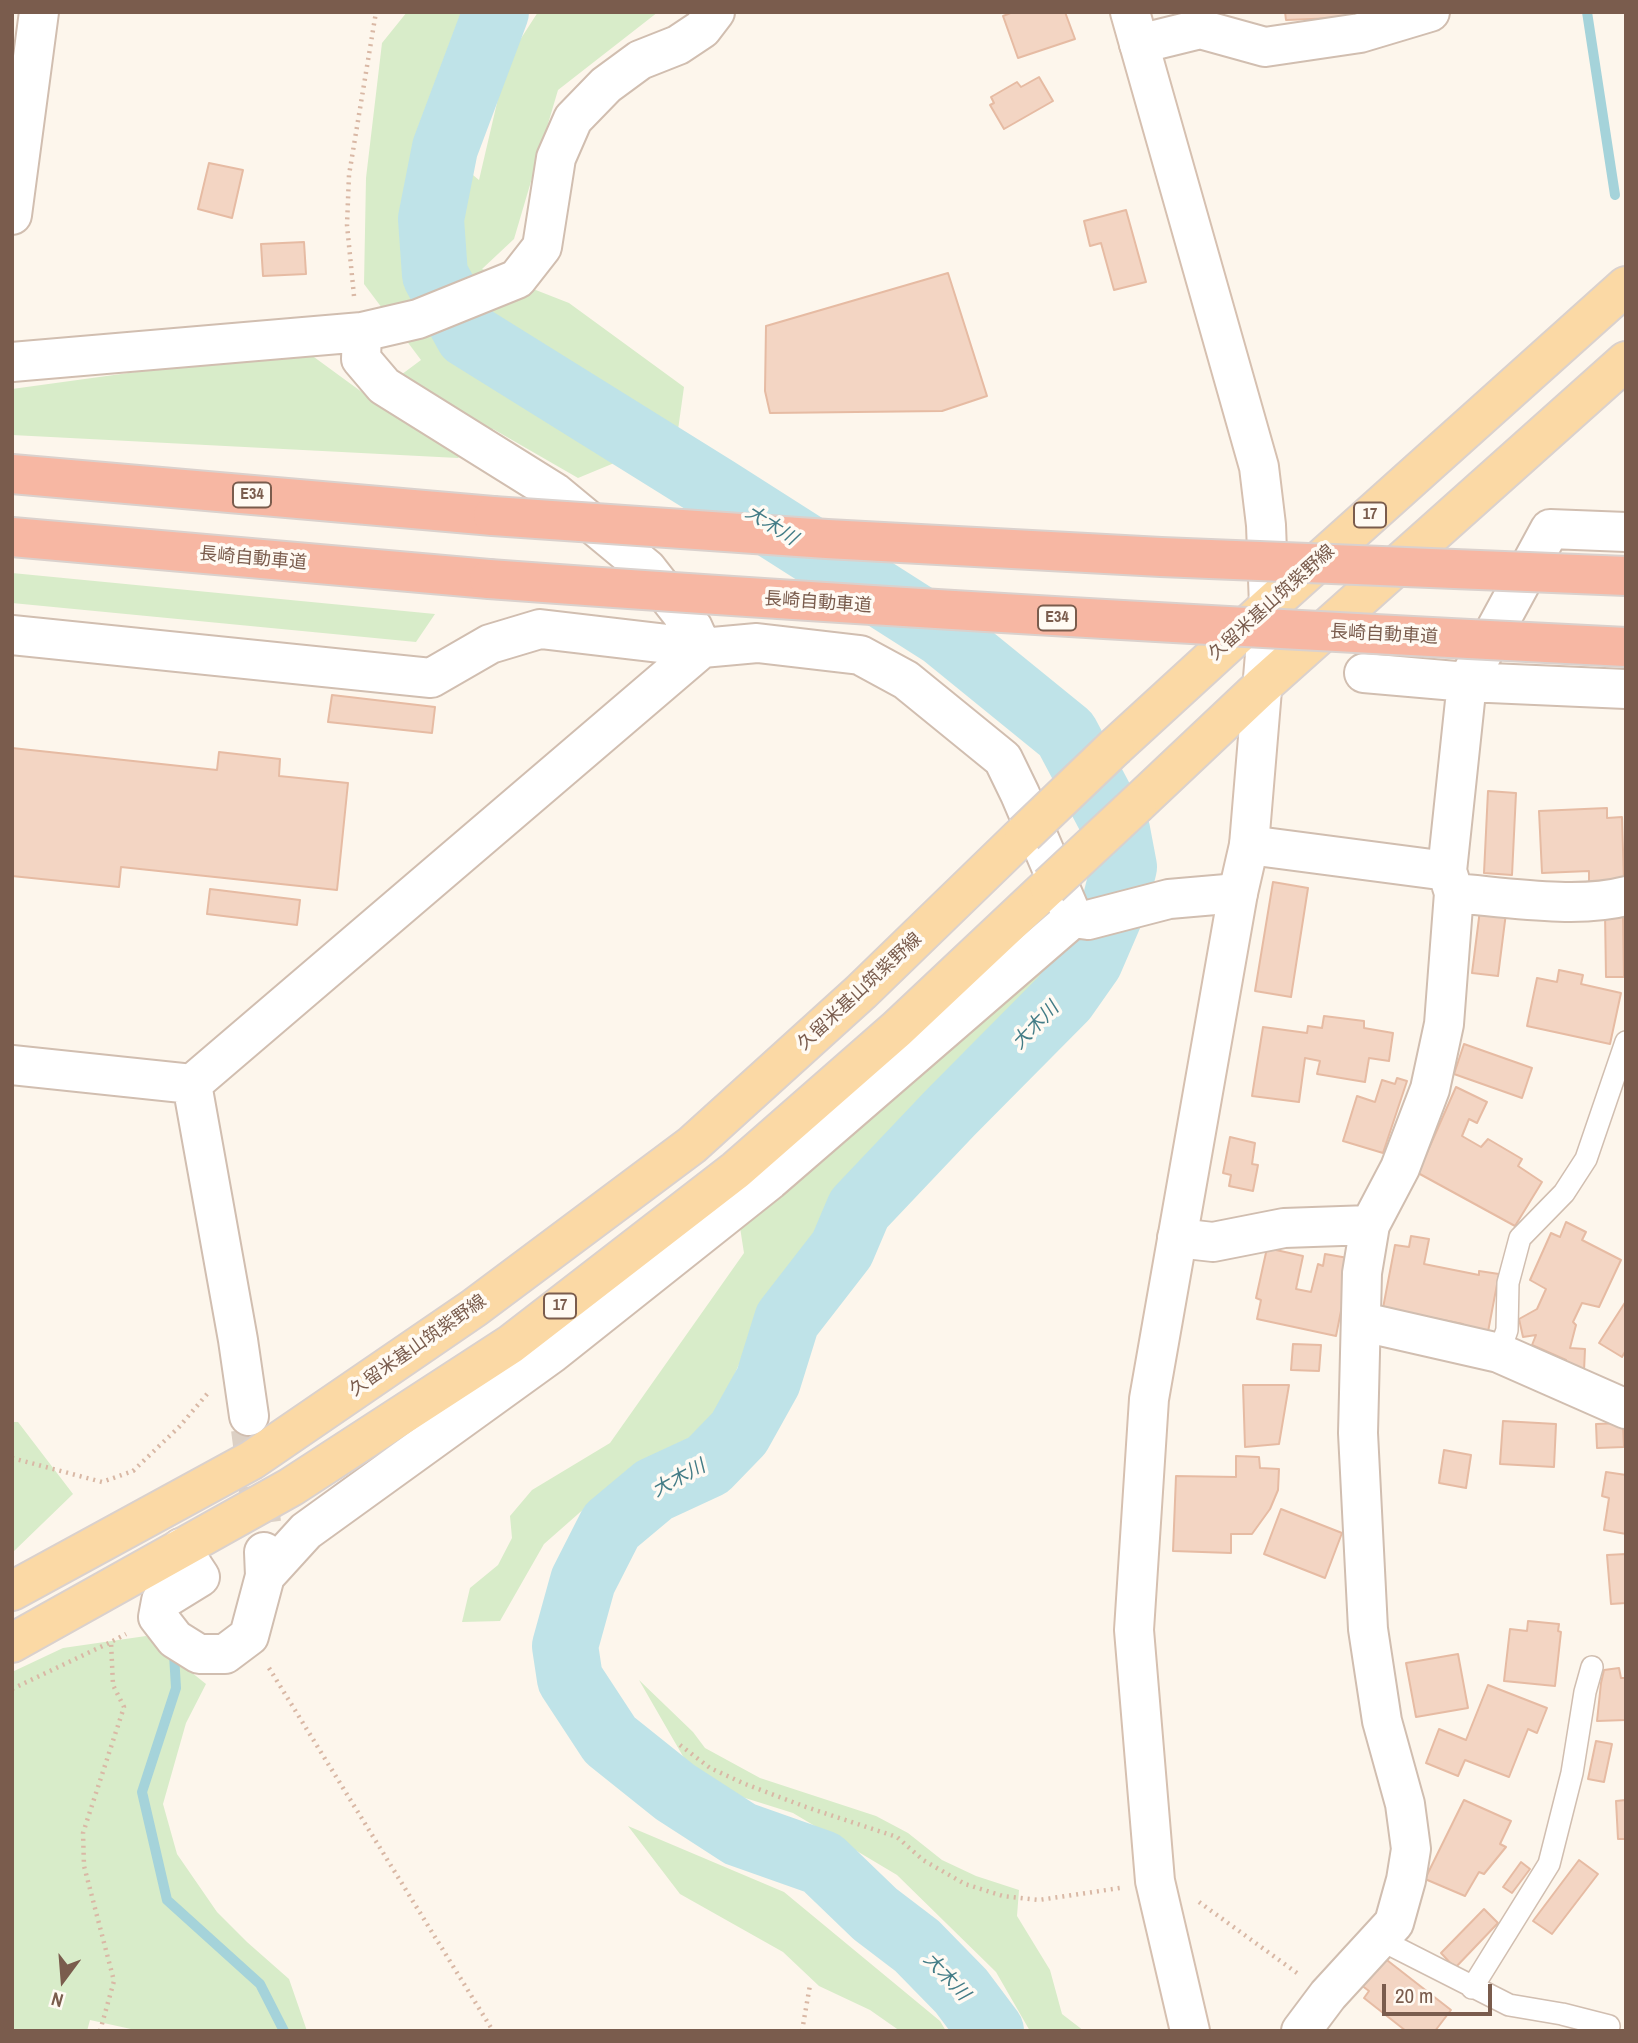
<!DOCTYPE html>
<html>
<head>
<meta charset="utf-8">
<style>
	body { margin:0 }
	#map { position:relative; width:1638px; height:2043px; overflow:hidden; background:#fdf6ec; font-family:"Archivo Narrow",sans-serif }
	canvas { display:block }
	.frame { position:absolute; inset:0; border:14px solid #7a5c4d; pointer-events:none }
	.north { position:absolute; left:28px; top:1945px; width:70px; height:70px; -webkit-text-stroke:5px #fffaf3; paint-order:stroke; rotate:196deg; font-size:19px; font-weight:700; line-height:28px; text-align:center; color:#7a5c4d }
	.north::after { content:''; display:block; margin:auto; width:24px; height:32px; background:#7a5c4d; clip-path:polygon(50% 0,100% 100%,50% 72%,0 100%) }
	.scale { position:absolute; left:1382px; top:1984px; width:110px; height:32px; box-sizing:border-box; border:4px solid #7a5c4d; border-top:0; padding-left:9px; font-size:21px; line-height:24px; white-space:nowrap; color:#7a5c4d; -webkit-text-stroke:5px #fffaf3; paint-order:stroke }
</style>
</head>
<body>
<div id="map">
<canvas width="1638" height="2043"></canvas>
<div class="frame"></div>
<div class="north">N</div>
<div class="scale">20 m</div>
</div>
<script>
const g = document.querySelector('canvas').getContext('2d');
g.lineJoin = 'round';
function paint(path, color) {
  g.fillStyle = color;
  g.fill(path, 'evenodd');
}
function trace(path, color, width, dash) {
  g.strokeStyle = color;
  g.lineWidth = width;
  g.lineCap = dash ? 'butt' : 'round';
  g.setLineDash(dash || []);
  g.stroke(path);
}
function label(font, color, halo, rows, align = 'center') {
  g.font = font + ' "Archivo Narrow","Noto Sans JP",sans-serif';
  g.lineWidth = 7;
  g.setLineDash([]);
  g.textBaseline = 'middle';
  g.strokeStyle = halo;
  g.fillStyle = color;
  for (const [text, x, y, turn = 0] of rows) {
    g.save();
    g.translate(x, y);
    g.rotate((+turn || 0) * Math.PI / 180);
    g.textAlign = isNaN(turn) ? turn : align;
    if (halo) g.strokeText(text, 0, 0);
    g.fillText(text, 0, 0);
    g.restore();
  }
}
paint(new Path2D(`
	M407,12h70l-45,129 47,39 28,-120 31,-48h120l-100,78 -44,149 -32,30 87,34 115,84 -7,50 -99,41 -85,-49 -35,29 -446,-23v-46l291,-40 67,49 51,-38 -57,-76 2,-106 16,-135z
	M12,573l423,41 -19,28 -404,-39z
	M1051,951l-14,49 -168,159 -102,140 -55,128 -76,36 -92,81 -44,77 -38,1 8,-34 28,-23 14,-27 -2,-22 22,-26 78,-47 134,-190 -5,-32z
	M12,1422h6l55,72 -61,59z
	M146,1636l60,48 -20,39 -23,81 14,50 40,58 30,30 42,37 18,52h-167l-50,-11 -3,11h-75v-359l51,-24z
	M639,1680l54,52 12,16 55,30 116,38 32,17 34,27 34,16 43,14 -2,26 33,54 12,44 22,17h-54l-34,-59 -99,-97 -104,-62 -67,-21 -38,-27z
	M628,1826l156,66 156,129 6,10h-46l-30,-21 -51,-24 -36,-34 -103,-58z`), '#d8ecc9');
trace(new Path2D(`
	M1587,12l28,183
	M174,1654l2,34 -34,104 25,108 93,84 24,47`), '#a5d3da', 10);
trace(new Path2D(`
	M496,12l-51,136 -14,71 4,56 33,60 249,155 226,144 123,100 51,96 7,37 -9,36 -25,58 -26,37 -114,115 -91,96 -17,40 -55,71 -19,61 -29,52 -31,32 -54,25 -43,36 -28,55 -18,65 5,33 40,61 65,52 65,42 82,29 53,51 42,32 44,45 30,40`), '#bfe3e8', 66);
const building = new Path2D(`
	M1013,12h52l10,27 -57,19 -15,-42z
	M1285,12h77v5l-76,3z
	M1039,77l14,24 -49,28 -14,-24 4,-2 -3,-6 26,-15 4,5z
	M209,163l34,7 -11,48 -34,-9z
	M1126,210l20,72 -32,8 -13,-47 -11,3 -6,-25z
	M304,242l2,32 -43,2 -2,-32z
	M948,273l39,123 -45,15 -172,2 -5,-22 1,-65z
	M332,695l103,12 -3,26 -104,-11z
	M12,748l205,22 2,-18 61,7 -1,17 69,7 -11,107 -216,-23 -2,20 -107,-11z
	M1488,791l28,2 -4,82 -28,-2z
	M1607,808v10l15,-1 2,65 -35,1v-12l-47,2 -3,-62z
	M1273,882l35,6 -17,109 -36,-6z
	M210,889l90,11 -3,25 -90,-11z
	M1480,910l26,3 -8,63 -26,-3z
	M1605,913h18l1,64h-18z
	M1559,970l24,5 -2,9 40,9 -11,51 -83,-18 10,-48 20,4z
	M1324,1016l40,5v7l29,5 -4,28 -20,-3 -4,24 -48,-8 3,-13 -15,-3 -6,44 -47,-6 11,-69 44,6 1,-7 14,2z
	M1464,1044l68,24 -10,30 -68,-24z
	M1397,1078l10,3 -24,72 -40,-12 14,-45 18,6 7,-22 13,4z
	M1456,1087l31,15 -10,21 -8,-4 -7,17 19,11 7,-8 34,20 -4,7 24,16 -27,44 -97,-53z
	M1230,1137l25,6 -3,21 6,1 -5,26 -24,-5 2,-11 -8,-2z
	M1566,1222l20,10 -4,8 39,20 -22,47 -17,-4 -9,19 3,3 -6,23 15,1 -1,22 -18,-2v-9l-34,-15 4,-10 -13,2 -4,-18 18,-10 9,-20 -16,-9 21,-47 9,4z
	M1411,1236l18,3 -5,25 55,11v-4l20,3 -12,63 -25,-6 1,-7 -80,-16 12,-63 14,2z
	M1267,1248l36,8 -7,33 15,3 7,-28 5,2 2,-12 23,4v18l-12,60 -79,-17 4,-19 -5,-2z
	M1626,1301v49l-4,7 -23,-14z
	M1293,1344l28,1 -2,26 -28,-1z
	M1243,1385h46l-10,59 -34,3z
	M1503,1421l53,3 -2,43 -54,-3z
	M1623,1423l1,24 -27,1 -1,-24z
	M1444,1450l27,5 -5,33 -27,-5z
	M1236,1456l23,1 1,11 19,1 -1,21 -8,19 -18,25h-21v19l-58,-2 3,-75 60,1z
	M1606,1472l20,3v59l-22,-4 5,-32 -7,-2z
	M1281,1509l61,24 -17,45 -61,-24z
	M1626,1554v49l-15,1 -4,-49z
	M1528,1621l31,3 -1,7 3,1 -6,54 -51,-5 6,-52 17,2z
	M1458,1654l10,54 -52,9 -10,-54z
	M1619,1668l2,10h5v42l-29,1 4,-38 3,-13z
	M1488,1685l59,23 -10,25 -9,-4 -19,48 -44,-17 -7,16 -32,-13 13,-34 27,11z
	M1596,1741l16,3 -8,38 -16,-3z
	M1464,1800l47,21 -11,23 6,3 -22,27 -5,-2 -14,24 -40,-17z
	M1626,1800v39h-8l-2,-38z
	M1579,1860l19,14 -46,60 -19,-13z
	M1521,1862l9,7 -18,24 -9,-6z
	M1484,1909l14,14 -43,45 -14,-15z
	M1383,1957l68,53 -16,21h-29l-42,-33 5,-7 -8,-6z`);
paint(building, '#f3d5c3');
trace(building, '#e6bba3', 2);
trace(new Path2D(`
	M250,1429l14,109`), '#dcd0c4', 38, [38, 19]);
const lane = new Path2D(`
	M1499,1353l8,-23 1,-47 12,-45 44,-45 22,-34 40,-117
	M1379,1939l130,66 53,9 47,12
	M1472,1988l77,-124 23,-91 13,-81 7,-25`);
const street = new Path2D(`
	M1139,44l61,-15 65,18 95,-14 70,-21
	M12,215l27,-203
	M12,362l350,-30 56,-13 99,-40 25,-32 14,-89 17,-39 33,-34 34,-25 38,-15 24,-16 13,-17
	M12,635l419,43 59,-34 50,-15 162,19 -9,-20 -46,-59 -93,-77 -170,-106 -23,-27 1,-27
	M1364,673l103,9 159,7
	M1249,845l198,26
	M1454,893c50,4 124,16 172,3
	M12,1065l180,19 510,-436 55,-5 103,12 46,25 97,79 17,35 53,124 15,2 81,-21 69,-6
	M192,1084l46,256 11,76
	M1177,1238l36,4 71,-14 86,-3
	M1363,1322l136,31 127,56
	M181,1548l19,29 -39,24 -3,16 17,22 24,15h26l24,-18 16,-60 -1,-24
	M265,1576l41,-45 245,-177 219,-174 303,-262
	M1301,2031l27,-36 66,-72 12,-43 5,-31 -6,-45 -23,-83 -14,-92 -10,-196 4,-160 8,-48 30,-57 30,-79 14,-65 10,-131 -7,-22 20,-189 83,-153 76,3`);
const secondary = new Path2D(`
	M1130,12l129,455 7,58 3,81 -20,239 -11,48 -89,506 -15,231 21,251 35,150`);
const primary = new Path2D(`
	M1115,747l154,-141 357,-320
	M1137,804l124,-117 365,-326
	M12,1591l240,-131 222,-152 218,-163 169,-153 163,-158
	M12,1643l279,-156 220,-143 225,-174 161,-141 152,-143`);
const highway = new Path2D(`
	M12,474l481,42
	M12,537l477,42`);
trace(lane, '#d1beb0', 24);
trace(street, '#d1beb0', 42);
trace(secondary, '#d6c0b0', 42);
trace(primary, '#dad1cd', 42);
trace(highway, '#dad1cd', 42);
trace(new Path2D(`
	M354,296l-7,-71 2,-50 27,-163
	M12,1458l90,24 31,-11 46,-44 29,-34
	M269,1668l224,363
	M12,1689l99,-47
	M680,1745l30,23 35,16 61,23 91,30 26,23 42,24 38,12 36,4 81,-12
	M1199,1902l98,71
	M100,2031l14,-50 -30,-115 -1,-33 41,-126 -11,-22 -2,-43 15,-8
	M802,2031l8,-46`), '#d9b8a5', 4.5, [2, 5]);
trace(lane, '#fff', 21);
trace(street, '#fff', 38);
trace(secondary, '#fff', 38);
trace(primary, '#fbd9a5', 38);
trace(highway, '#f7b7a3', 38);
const primaryBridge = new Path2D(`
	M1024,834l91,-87
	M1049,886l88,-82`);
const highwayBridge = new Path2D(`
	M493,516l334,23 334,18 465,19
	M489,579c379,28 757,49 1137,68`);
trace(primaryBridge, '#dad1cd', 42, []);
trace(highwayBridge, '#dad1cd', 42, []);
trace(primaryBridge, '#fbd9a5', 38);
trace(highwayBridge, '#f7b7a3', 38);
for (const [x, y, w] of [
	[252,495,38],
	[1370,515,32],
	[1057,618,38],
	[560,1306,32]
]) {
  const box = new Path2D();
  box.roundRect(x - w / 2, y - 12.5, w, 25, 5);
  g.fillStyle = '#fffaf3';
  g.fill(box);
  trace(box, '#7a5c4d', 2);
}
label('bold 16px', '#7a5c4d', null, [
	["E34",252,495],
	["17",1370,515],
	["E34",1057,618],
	["17",560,1306]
]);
label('18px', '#7a5c4d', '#fffaf3', [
	["長崎自動車道",253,559,5],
	["長崎自動車道",818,603,4],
	["久留米基山筑紫野線",1272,603,-42],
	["長崎自動車道",1384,635,3],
	["久留米基山筑紫野線",860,992,-43],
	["久留米基山筑紫野線",418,1346,-35]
]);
label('italic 19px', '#437c86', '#fffaf3', [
	["大木川",771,526,32],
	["大木川",1036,1026,-46],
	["大木川",679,1479,-28],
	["大木川",946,1977,47]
]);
</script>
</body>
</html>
